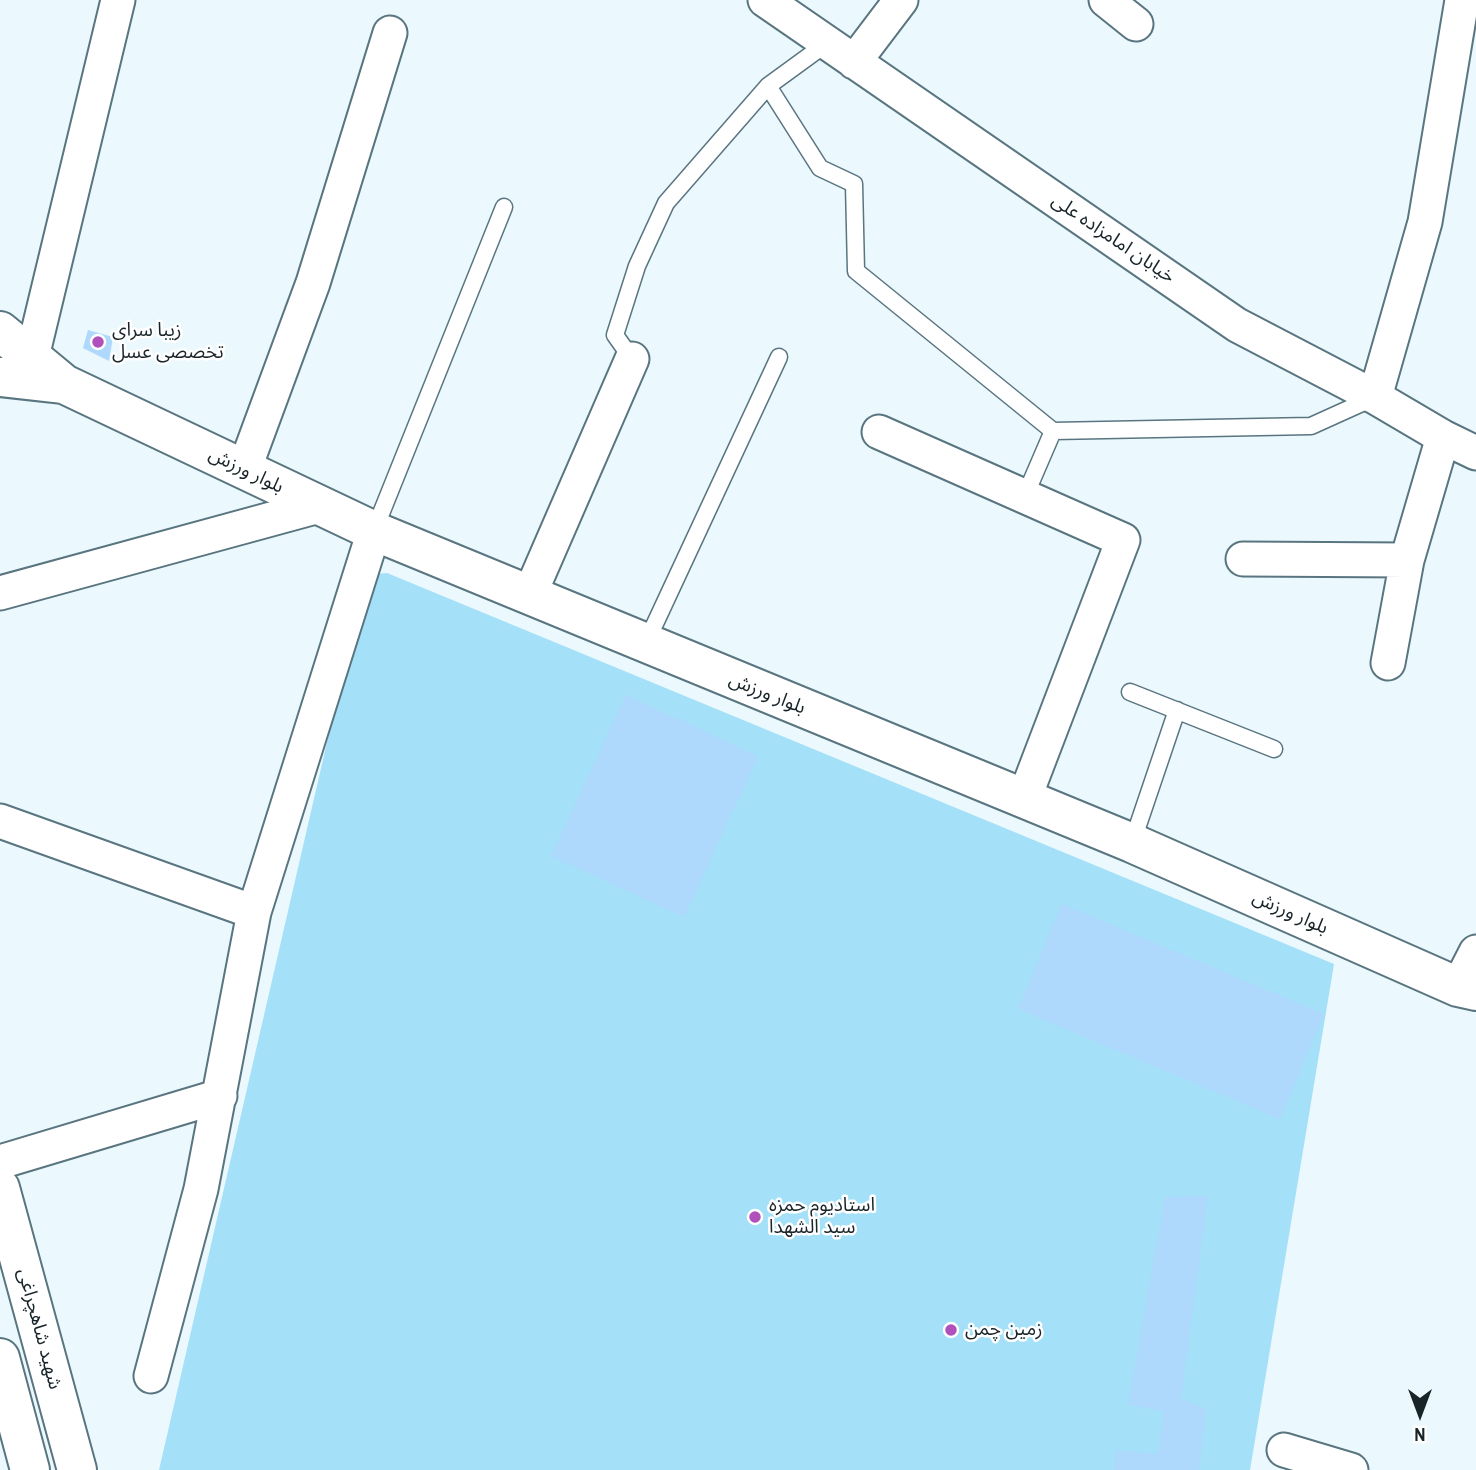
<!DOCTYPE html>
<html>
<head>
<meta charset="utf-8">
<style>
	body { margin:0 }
	#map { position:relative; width:1476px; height:1470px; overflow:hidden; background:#ebf8fd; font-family:"Archivo Narrow",sans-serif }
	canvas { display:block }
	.north { position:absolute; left:1385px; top:1379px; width:70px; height:70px; -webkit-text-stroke:5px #fff; paint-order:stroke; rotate:180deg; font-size:19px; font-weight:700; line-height:28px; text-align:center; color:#192429 }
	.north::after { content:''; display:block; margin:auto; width:24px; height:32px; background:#192429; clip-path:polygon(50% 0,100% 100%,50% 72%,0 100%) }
</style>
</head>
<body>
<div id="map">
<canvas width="1476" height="1470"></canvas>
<div class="north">N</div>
</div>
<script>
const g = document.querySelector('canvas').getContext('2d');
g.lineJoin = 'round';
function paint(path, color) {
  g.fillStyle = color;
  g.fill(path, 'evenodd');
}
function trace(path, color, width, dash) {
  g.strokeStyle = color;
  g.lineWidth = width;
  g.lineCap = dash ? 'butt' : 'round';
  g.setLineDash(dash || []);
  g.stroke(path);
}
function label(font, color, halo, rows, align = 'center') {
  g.font = font + ' "Archivo Narrow","Noto Sans Arabic",sans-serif';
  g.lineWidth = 5;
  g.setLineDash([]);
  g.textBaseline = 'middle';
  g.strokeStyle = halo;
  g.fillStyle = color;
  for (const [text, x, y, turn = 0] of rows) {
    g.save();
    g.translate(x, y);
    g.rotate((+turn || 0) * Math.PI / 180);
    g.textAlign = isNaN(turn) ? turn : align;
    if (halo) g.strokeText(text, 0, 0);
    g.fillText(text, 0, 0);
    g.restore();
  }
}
paint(new Path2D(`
	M387,573l947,391 -84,506h-1091l205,-888 10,-8z`), '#a4e0f8');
paint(new Path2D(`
	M88,330l25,7 -4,24 -26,-13z
	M626,695l132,61 -74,161 -133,-61z
	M1062,904l262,110 -44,105 -262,-110z
	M1208,1195l-27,203 25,11 -7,61h-85l2,-20 42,4 6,-43 -36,-6 37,-208z`), '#aed8fc');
const lane = new Path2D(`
	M768,86l52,82 34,16 2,87 197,160
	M632,359l-17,-24 22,-69 29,-63 102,-117 59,-43
	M1025,496l28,-65 258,-5 62,-28
	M374,531l130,-324
	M646,643l133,-286
	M1130,692l144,57
	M1132,843l45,-133`);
const street = new Path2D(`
	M765,0l472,325 138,72 68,40 33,16
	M1106,0l30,24
	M854,62l47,-62
	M32,357l86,-357
	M1375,397l50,-175 37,-222
	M879,432l244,108 -99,259
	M244,470l69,-187 77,-250
	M1243,559l164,1
	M0,593l319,-87
	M529,596l103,-237
	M1388,663l19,-103 36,-123
	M0,821l254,91 120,-381
	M1458,987l18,-35
	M0,1162l220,-66
	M151,1376l50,-187 53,-277
	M1284,1450l67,20`);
const secondary = new Path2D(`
	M0,331l64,53 310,147 758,312 326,144 18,4
	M0,377l64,7
	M0,1188l77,282
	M0,1358l30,112`);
trace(lane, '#597580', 19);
trace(street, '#597580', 37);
trace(secondary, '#597580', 42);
trace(lane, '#fff', 16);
trace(street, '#fff', 33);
trace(secondary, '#fff', 38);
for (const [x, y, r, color] of [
	[98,342,7,"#b051bb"],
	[755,1217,7,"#b051bb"],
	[951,1330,7,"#b051bb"]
]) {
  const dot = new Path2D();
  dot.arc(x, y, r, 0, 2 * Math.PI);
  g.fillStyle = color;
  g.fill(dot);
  trace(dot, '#fff', 2.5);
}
label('19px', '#192429', '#fff', [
	["خیابان امامزاده علی",1113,239,34],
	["بلوار ورزش",246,471,26],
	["بلوار ورزش",767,694,22],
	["بلوار ورزش",1290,913,24],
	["شهید شاهچراغی",39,1329,75]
]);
label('19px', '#192429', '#fff', [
	["زیبا سرای",112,331],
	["تخصصی عسل",112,353],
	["استادیوم حمزه",769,1206],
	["سید الشهدا",769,1228],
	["زمین چمن",965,1330]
], 'left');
</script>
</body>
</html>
